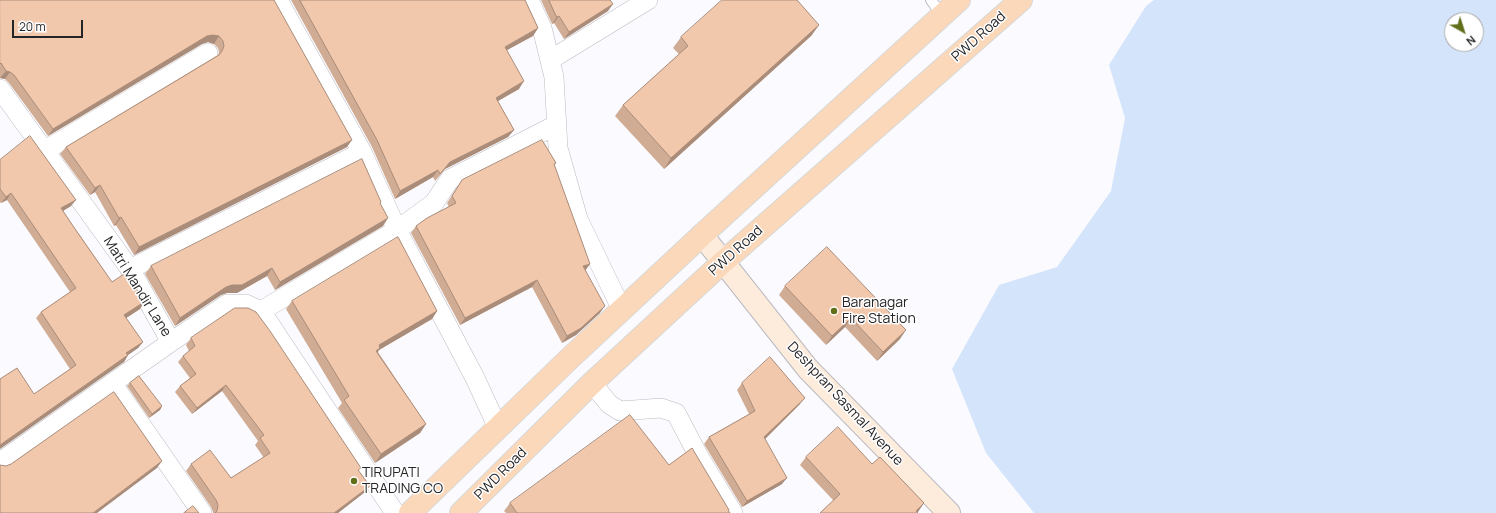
<!DOCTYPE html>
<html>
<head>
<meta charset="utf-8">
<style>
	body { margin:0 }
	#map { position:relative; width:1496px; height:513px; overflow:hidden; background:#fbfbff; font-family:Manrope,sans-serif }
	canvas { display:block }
	.north { position:absolute; left:1444px; top:12px; width:40px; height:40px; box-sizing:border-box; background:#fff; border:1px solid #a8a8a9; border-radius:50%; rotate:141deg; font-size:11px; font-weight:700; line-height:16px; text-align:center; color:#252528 }
	.north::after { content:''; display:block; margin:auto; width:14px; height:18px; background:#616f1b; clip-path:polygon(50% 0,100% 100%,50% 72%,0 100%) }
	.scale { position:absolute; left:12px; top:20px; width:71px; height:18px; box-sizing:border-box; border:2px solid #252528; border-top:0; padding-left:5px; font-size:12px; line-height:14px; white-space:nowrap; color:#252528; -webkit-text-stroke:3px #fff; paint-order:stroke }
</style>
</head>
<body>
<div id="map">
<canvas width="1496" height="513"></canvas>
<div class="north">N</div>
<div class="scale">20 m</div>
</div>
<script>
const g = document.querySelector('canvas').getContext('2d');
g.lineJoin = 'round';
function paint(path, color) {
  g.fillStyle = color;
  g.fill(path, 'evenodd');
}
function trace(path, color, width, dash) {
  g.strokeStyle = color;
  g.lineWidth = width;
  g.lineCap = dash ? 'butt' : 'round';
  g.setLineDash(dash || []);
  g.stroke(path);
}
function label(font, color, halo, rows, align = 'center') {
  g.font = font + ' Manrope,sans-serif';
  g.lineWidth = 3;
  g.setLineDash([]);
  g.textBaseline = 'middle';
  g.strokeStyle = halo;
  g.fillStyle = color;
  for (const [text, x, y, turn = 0] of rows) {
    g.save();
    g.translate(x, y);
    g.rotate((+turn || 0) * Math.PI / 180);
    g.textAlign = isNaN(turn) ? turn : align;
    if (halo) g.strokeText(text, 0, 0);
    g.fillText(text, 0, 0);
    g.restore();
  }
}
paint(new Path2D(`
	M1154,0h342v513h-462l-48,-60 -34,-84 47,-84 58,-18 54,-76 14,-73 -16,-53 37,-59zM1452,20h24v24h-24z`), '#d4e4fb');
const lane = new Path2D(`
	M931,0l11,15`);
const street = new Path2D(`
	M278,0l84,152 35,78 78,148 23,50
	M529,0l13,28 12,49 4,71 20,71 44,91
	M550,60l98,-60
	M0,89l130,180 41,73 56,-38h19l15,7 134,202
	M44,151l164,-98
	M130,269l232,-117
	M261,311l136,-81 37,-27 16,-24 106,-54
	M112,383l90,130
	M592,383l17,21 11,7 41,-3 15,5 23,44 34,56
	M0,462l171,-120`);
const secondary = new Path2D(`
	M702,235l106,134 141,144`);
const primary = new Path2D(`
	M410,513l159,-154 133,-124 257,-235
	M461,513l131,-130 131,-121 298,-262`);
trace(lane, '#babac1', 12);
trace(street, '#babac1', 20);
trace(secondary, '#babac1', 24);
trace(primary, '#d8d8d8', 24);
trace(lane, '#fff', 10);
trace(street, '#fff', 19);
trace(secondary, '#fdecdc', 22);
trace(primary, '#fbd8b9', 22);
paint(new Path2D(`
	M0,0h274l73,147 -213,108 -18,-30 -2,1 -19,-34 -5,3 -30,-41 6,-7 152,-92 1,-2 -1,-5 -4,-4 -6,-2 -6,2 -154,92 -39,-53 -4,-4 -5,-1z
	M291,0h234l13,28 -5,8 -27,14 13,39 -21,12 16,29 -6,7 -63,32 -10,12 -2,-4 -38,22 -23,-52z
	M541,0h69l-2,11 -44,28 -10,-16 -2,1z
	M819,25l-8,11 -147,133 -49,-53 8,-11 56,-51 -6,-6 8,-11z
	M0,160l71,46 -8,5 49,71 32,20 -4,7 -14,9 17,24 -5,6 -10,7 -4,7 -90,32 36,-25 -34,-51 5,-6 29,-20 -63,-92 -6,3 -1,-1z
	M556,163l-2,2 31,105 15,43 -24,22 -14,8 -30,-56 -72,38 -49,-92 5,-7 33,-19 -2,-4 15,-23z
	M381,202l-1,1 3,23 -108,64 -8,-14 -30,17h-10l-6,2 -46,31 -30,-52 6,-8z
	M785,286l115,53 -23,22 -32,-34 -19,18 -47,-50z
	M292,301l145,10 -5,8 -53,31 -1,2 48,72 -6,9 -45,30 -37,-55 4,-5 -56,-94z
	M191,338l168,134 6,20 -27,21h-125v-1l-2,-5 -25,-36 5,-7 40,14 33,-20 -9,-13 3,-4 -36,-50 -30,23 -17,-22 5,-6 10,-8 -12,-16 5,-6 6,-5 -3,-6z
	M130,383l32,23 -2,4 -11,8 -22,-32z
	M742,383l58,21 -35,35 17,45 -40,23 -38,-63 5,-7 40,-23 -12,-24z
	M806,457l111,55 -84,-12 -33,-35z
	M669,465l59,46 2,2h-224l-2,-2 6,-8z`), '#d0ac95');
paint(new Path2D(`
	M613,4l-5,7 -44,28 5,-7z
	M559,16l-5,7 -2,1 5,-7z
	M819,25l-8,11 -147,133 7,-11z
	M538,28l-5,8 -33,18 5,-7z
	M213,35l6,1 -5,8 -6,-2 -6,2 -154,92 5,-7 154,-93z
	M6,71l4,1 -5,7 -5,-1z
	M524,81l-5,8 -28,16 5,-7z
	M514,130l-6,7 -63,32 -10,12 15,-19z
	M352,140l-5,7 -213,108 5,-8z
	M438,170l-5,7 -38,22 5,-8z
	M100,185l-5,7 -5,3 5,-7z
	M11,193l-4,7 -6,3 5,-6z
	M76,200l-5,6 -15,9 5,-7z
	M121,217l-5,8 -2,1 5,-8z
	M388,218l-5,8 -108,64 5,-8z
	M590,264l-5,7 -2,-5z
	M272,268l-5,8 -30,17h-10l-6,2 -46,31 5,-8 46,-31z
	M537,280l-5,7 -72,38 5,-7z
	M144,302l-4,7 -20,13 4,-7z
	M605,306l-5,7 -24,22 -14,8 5,-7z
	M437,311l-5,8 -53,31 -4,6 4,-11z
	M851,318l-6,9 -19,18 6,-9z
	M906,330l-6,9 -23,22 6,-9z
	M143,342l-5,6 -16,11 4,-6z
	M128,355l-4,7 -124,87v-4z
	M226,385l-4,6 -30,23 5,-6z
	M805,398l-5,6 -40,40 4,-7z
	M162,406l-2,4 -11,8 3,-4z
	M426,424l-6,9 -45,30 6,-9z
	M162,461l-5,7 -60,45h-4z
	M787,478l-5,6 -40,23 5,-6z
	M370,486l-5,6 -27,21h-4z
	M924,503l-6,9 -2,1v-2z`), '#a98c79');
const building = new Path2D(`
	M0,0h274l78,140 -213,107 -18,-30 -2,1 -19,-33 -5,3 -29,-41 153,-92 3,-4 2,-5 -1,-5 -4,-5 -6,-1 -6,1 -154,93 -39,-54 -4,-3 -4,-1 -5,-8 -1,1z
	M300,0h225l13,28 -33,19 19,34 -28,17 18,32 -64,32 -10,12 -2,-4 -38,21 -23,-51z
	M549,0h61l3,4 -44,28 -10,-16 -2,1z
	M722,0h75l22,25 -148,133 -48,-53 65,-59 -7,-9z
	M30,136l46,64 -15,8 12,18 39,56 15,-10 17,30 -20,13 19,27 -17,11 2,2 -128,90v-66l17,-11 17,26 42,-29 -35,-53 35,-24 -65,-95 -5,4 -6,-8v-29z
	M542,140l14,23 -2,1 36,100 -7,2 22,40 -24,22 -14,8 -30,-56 -72,38 -49,-92 11,-8 29,-15 -4,-7 10,-16z
	M362,159l19,43 -1,1 8,15 -108,64 -8,-14 -30,17h-10l-6,2 -46,31 -29,-52z
	M398,237l39,74 -58,34 1,3 -4,3 50,73 -45,30 -37,-54 5,-4 -57,-95z
	M827,247l79,83 -23,22 -32,-34 -19,18 -47,-50z
	M235,308h13l8,4 14,19 91,137 -3,2 12,16 -36,27h-119l2,-2 1,-6 -2,-5 -25,-36 19,-14 21,28 39,-25 -10,-15 4,-3 -38,-50 -29,23 -17,-22 16,-12 -13,-18 12,-10 -4,-8z
	M770,357l35,41 -41,39 23,41 -40,23 -38,-64 46,-26 -13,-28z
	M139,376l23,30 -10,8 -22,-31z
	M114,392l48,69 -69,52h-93v-48l6,1 5,-2z
	M630,415l39,50 23,-17 37,62h-1l2,3h-213l-7,-10z
	M838,427l34,37 8,-7 44,46 -8,8 2,2h-98l20,-19 -34,-37z
	M193,506l6,7h-15z`);
paint(building, '#f2c8ad');
trace(building, '#a98c79', 1);
for (const [x, y, r, color] of [
	[834,311,4,"#616f1b"],
	[354,481,4,"#616f1b"]
]) {
  const dot = new Path2D();
  dot.arc(x, y, r, 0, 2 * Math.PI);
  g.fillStyle = color;
  g.fill(dot);
  trace(dot, '#fff', 1.5);
}
label('14px', '#252528', '#fff', [
	["PWD Road",979,37,-42],
	["PWD Road",736,251,-42],
	["Matri Mandir Lane",137,287,58],
	["Deshpran Sasmal Avenue",845,404,47],
	["PWD Road",501,474,-45]
]);
label('14px', '#252528', '#fff', [
	["Baranagar",842,303],
	["Fire Station",842,319],
	["TIRUPATI",362,473],
	["TRADING CO",362,489]
], 'left');
</script>
</body>
</html>
